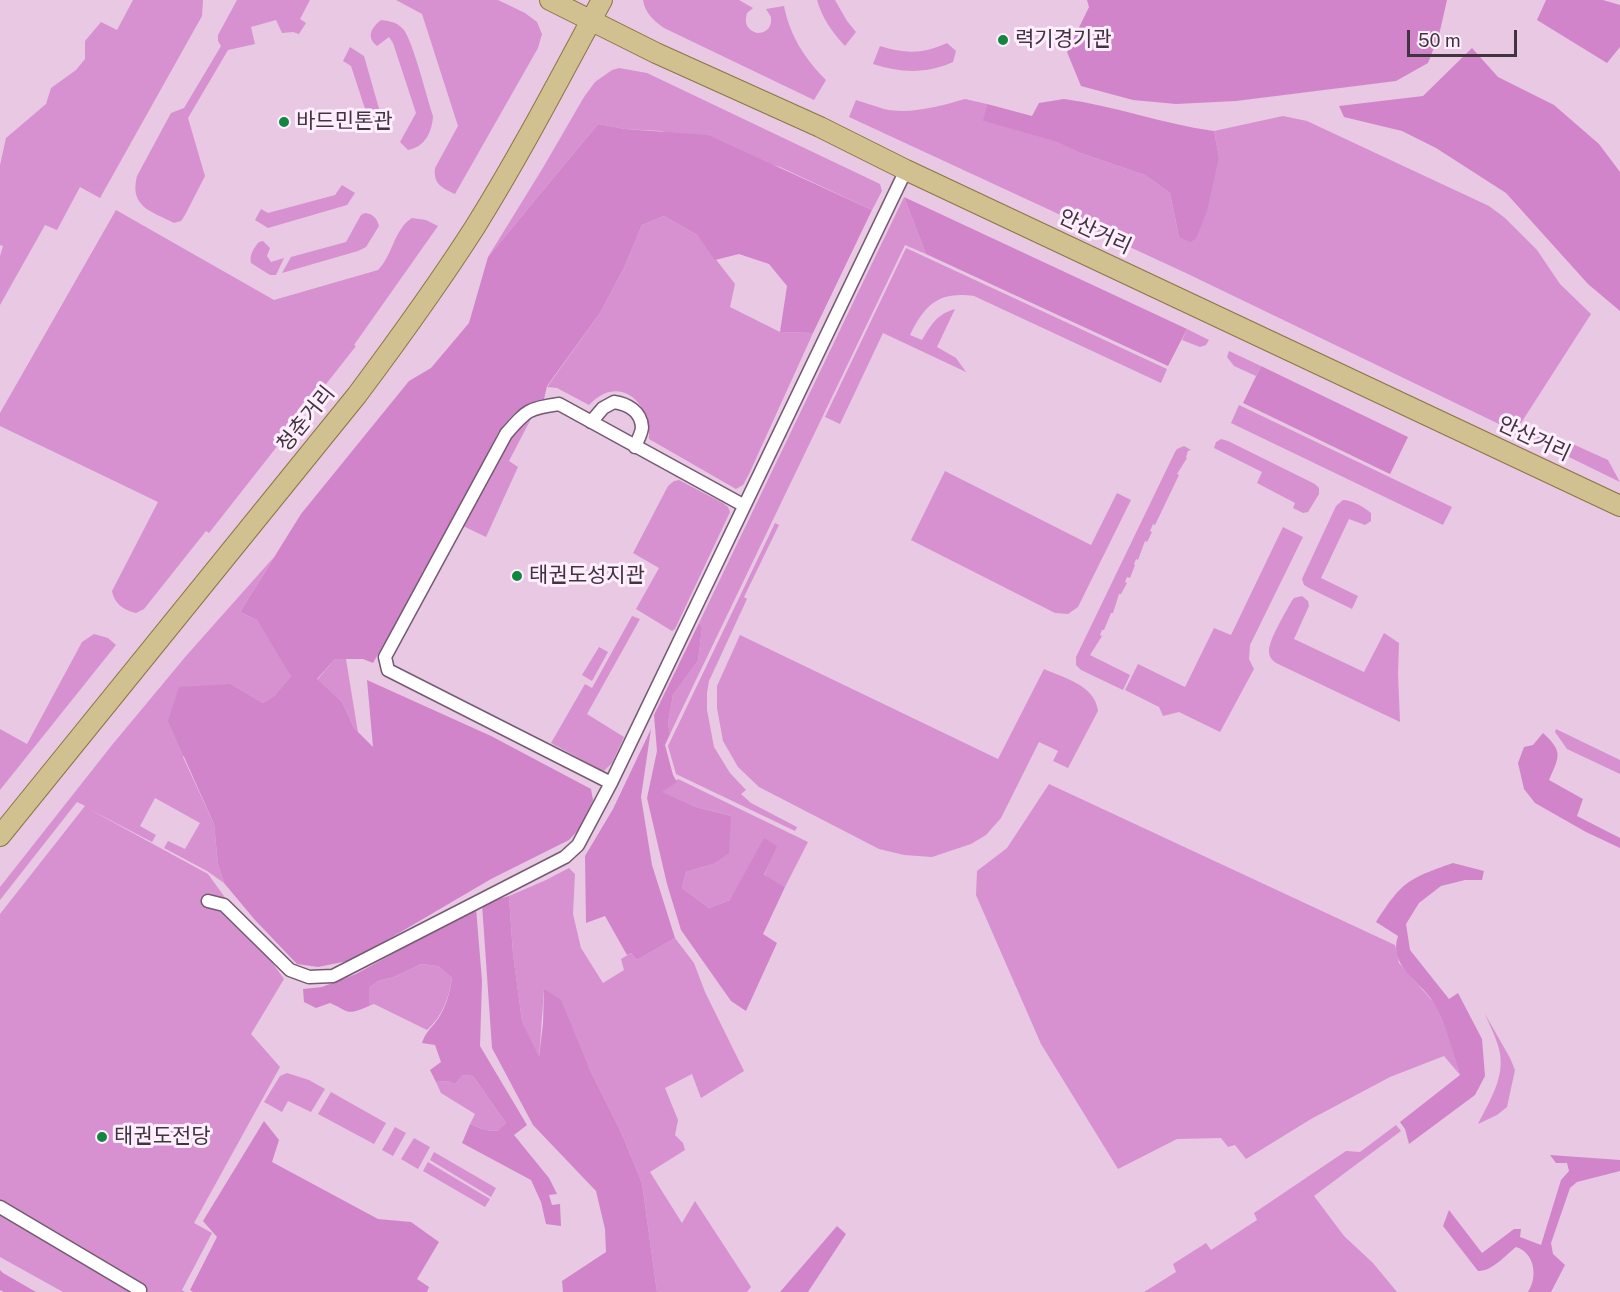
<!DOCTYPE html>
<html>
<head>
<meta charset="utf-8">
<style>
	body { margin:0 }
	#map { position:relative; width:1620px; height:1292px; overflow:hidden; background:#e8c8e3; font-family:"Public Sans",sans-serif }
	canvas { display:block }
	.scale { position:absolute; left:1407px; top:30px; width:110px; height:27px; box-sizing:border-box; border:3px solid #40343f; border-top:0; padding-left:8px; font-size:18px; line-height:21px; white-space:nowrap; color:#40343f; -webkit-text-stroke:4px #ffeefd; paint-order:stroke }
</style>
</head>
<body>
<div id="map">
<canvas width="1620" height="1292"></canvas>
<div class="scale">50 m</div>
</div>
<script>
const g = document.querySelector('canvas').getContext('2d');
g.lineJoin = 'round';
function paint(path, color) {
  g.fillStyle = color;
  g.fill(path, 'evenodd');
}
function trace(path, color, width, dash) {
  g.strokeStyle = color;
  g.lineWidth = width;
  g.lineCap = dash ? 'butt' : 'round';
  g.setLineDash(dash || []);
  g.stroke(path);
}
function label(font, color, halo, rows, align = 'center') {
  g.font = font + ' "Public Sans","Noto Sans KR",sans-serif';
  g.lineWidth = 6;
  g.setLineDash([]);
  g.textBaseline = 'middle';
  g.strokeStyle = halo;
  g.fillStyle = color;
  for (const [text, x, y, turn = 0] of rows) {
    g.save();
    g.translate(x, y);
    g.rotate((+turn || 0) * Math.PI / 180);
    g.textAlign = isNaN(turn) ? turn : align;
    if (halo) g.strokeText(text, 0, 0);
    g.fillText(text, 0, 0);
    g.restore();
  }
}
paint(new Path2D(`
	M133,0h70l-1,16 -102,182 -20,-11 -23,43 -12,-5 -45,80v-49l3,-10 -3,-1v-80l6,-27 40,-34 5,-16 25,-18 9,-11v-18l16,-19 16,8z
	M237,0h73l-10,19 6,4 -7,11 -6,-2 -11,1 -6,-13 -25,7 4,17 -27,6 -40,68 17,58 -20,39 -4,6 -7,2c-23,-12 -45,-16 -37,-47l34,-63 13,-5 37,-62 -3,-5v-6z
	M396,0h102l27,13 12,9 5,12 -4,14 -83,146c-13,-6 -22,-10 -20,-26l23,-42 -36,-112z
	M643,0h96l14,8 -6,5c-3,10 0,17 10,20 10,0 15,-6 14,-16l-5,-8 18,-3c6,30 21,53 42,74l-12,20 -150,-72c-10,-7 -19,-15 -21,-28z
	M817,0h18l12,21 9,11 -11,14c-13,-14 -23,-28 -28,-46z
	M381,20c8,1 16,2 22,9 10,11 24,70 30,87 -1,16 -8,31 -25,34l-8,-8 16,-29 -23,-70 -4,-6 -12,9c-11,-9 -6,-18 4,-26z
	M947,43l9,8 -3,11c-27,12 -52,11 -80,2l7,-18c25,8 44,8 67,-3z
	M350,47l14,9 18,63 -12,5 -19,-58 -8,-5z
	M619,68l28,5 233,111 2,7 -10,19 -92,-43 -119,-36 -36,-2 -27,-5 -110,133 56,-91 40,-69 11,-15 17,-12z
	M965,99l22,5 -3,17 74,21 22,11 65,22 25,18 9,44 40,-80 -5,-26 69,-15 24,5 182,85 16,12 32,32 23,34 31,30 -70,109 -20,2 -313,-151 -339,-157 7,-17c9,3 19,6 28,9 26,6 56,-3 81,-10z
	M342,185l13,8 -8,12 -79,23 -13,-8 6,-11 7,4 67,-18z
	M904,197l22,57 -21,-9 -235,489 -2,-11 5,-28 25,-34 4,-33 -3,-5z
	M116,210l158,90 104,-30c15,-15 16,-41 34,-52l14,2 12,6 -84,119 2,1 -147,187 -3,-2 -62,78 -8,4c-13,-3 -22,-10 -24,-22l46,-89 -158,-76v-13z
	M365,213c8,1 12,5 14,13l-13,21 -8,4 -76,22 9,-16 55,-15 15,-27z
	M664,216l33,19 38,49 -5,23 50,25 33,1 -64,141 -6,11 -7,4 -87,-50c2,-37 -30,-66 -60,-34l-32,-17 -10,-1 53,-74 24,-45 18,-43z
	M263,241l7,7 -3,8 4,6 13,-4 -8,17h-6l-19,-12c-2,-7 3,-16 8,-21z
	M906,248l261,121 -6,14 -187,-87c-35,-5 -49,8 -64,39l12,5c9,-15 15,-26 33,-31l-18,38 19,11 10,14 -83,-39 -43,91 -15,-7z
	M1187,329l22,11 -3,5 -6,2 -18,-7z
	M1229,351l32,15 -5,10 -22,-10 -7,-9z
	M1239,405l213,102 -9,18 -212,-102z
	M534,413l-25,48 9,6 -32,70 -23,-11 51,-93z
	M1555,436l53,24 12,22 -92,-45z
	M1221,439l7,2 87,43 4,4v6l-11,18 -5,1 -10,-5 2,-5 -38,-20 5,-11 -48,-24 2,-6z
	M1184,446l7,4 -3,1 -2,6 1,1 -10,16 2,1 -24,50 -2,-1 -3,7 2,1 -5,10 -2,-1 -7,19 -2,-1 -2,5 1,1 -5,13 -3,-1 -2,5 2,1 -6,11h-2l-6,19h-2l-7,17h-2l-2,5 2,1 -12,19 40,20 -7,15 -42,-20 -5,-5v-8l99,-205 2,-3z
	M945,471l146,74 26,-52 14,7 -53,107 -10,7 -13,-1 -144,-73z
	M679,480l44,23 5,4 2,5 -55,117 -3,2 -36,-22 23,-41 -26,-15 35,-67 6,-5z
	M1343,500c9,0 21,7 28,13v8l-6,4 -16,-6 -28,59 37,18 -6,13 -43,-21 -5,-3 -2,-6 34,-73z
	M775,523l4,2 -35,72 3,2 -38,82 -2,12v17l7,37 16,26 16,17 -5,4 10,9 46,24 -2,4 -119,-57 -8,-28z
	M1283,527l20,10 -53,108 -1,14 5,10 -34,63 -41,-20 -16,4 -4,-9 -34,-17 13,-26 47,23 29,-59 17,7z
	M274,557l-34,55 17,8 35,55 -18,21 -11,7 -32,-19 -48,73 31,67 4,40 6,19 -17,-12 -43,-23 4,-7 17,8 15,-26 -45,-25 -15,28 16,9 -4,7 -65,-34 121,66 76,105 -33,55 29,33 -86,156 18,10 -30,57 3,2h-122l-63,-35v-343l85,-108 -8,-4 -77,98v-13l112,-142 74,-89z
	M1302,596l6,5 1,5 -15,33 70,33 20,-39 15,10 -1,31 2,48 -124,-59c-4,-3 -7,-6 -7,-12 0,-12 16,-37 22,-49l3,-4z
	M632,616l8,3 -53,95 37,23 -12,26 -8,8 -3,-1 -50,-27 34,-59 7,4z
	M94,634l14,4 8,7 -116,145v-61l27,15 55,-102z
	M740,635l258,124 46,-90c20,9 51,16 54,42l-30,57 -15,-7 5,-10 -19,-9 -38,76 -15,17 -15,9 -39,13 -28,-2 -25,-6 -120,-62 -21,-20 -15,-26 -6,-33v-22z
	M599,647l9,5 -16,29 -10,-6z
	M335,659h11l12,74 -4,-5 -12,-26 -25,-22z
	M1556,729l64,31v14l-53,-25 -12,-17z
	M678,779l130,63 -23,45 -21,-11 12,-30 -46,54 -21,8 -27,-20 4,-16 27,-8 18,-48 -35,-9 -35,-15z
	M1049,784l346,161 4,18 36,41 16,37 9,34 -16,-19 -54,21 -79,42 -65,40 -11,-14 -7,2 -7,-9 -44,1 -59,30 -77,-125 -65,-149 1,-24 30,-23z
	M569,868l6,6 -2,40 8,34 22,35 21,-13 -3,-11 10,-6 6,7 38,-22 19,25 11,29 39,79 -43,27 -9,-24 -27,14 13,32 -3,15 8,8 2,7 -35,22 32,51 13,-22 56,86 -4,5h-90l-15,-109 -21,-51 -32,-64 -45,-79 -5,70 -17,-38 -9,-67 -4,-58 37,-16z
	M421,964l17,2 14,12c-3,20 -10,39 -25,52l-53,-26 -5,2v-18l9,-7 16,-4z
	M1485,1014l25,44 5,12 -8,37 -10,8 -19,9c12,-24 28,-48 21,-75 -3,-12 -9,-23 -14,-35z
	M287,1073l22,7 16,9 -14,23 -23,-11 -6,11 -18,-10 16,-26z
	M463,1075l10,1 33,47 -7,8 -14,-1 -15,-6 5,-10 -34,-21 -5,-11 11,-1 8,3z
	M331,1092l55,31 -12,21 -56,-30z
	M1396,1125l5,6 -87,65 30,40 29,27 24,29h-253l32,-20 -3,-8 33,-21 5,7 46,-30 -3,-7 92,-62 14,1z
	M395,1127l11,6 -13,23 -11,-6z
	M414,1138l16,9 -12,22 -17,-10z
	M434,1152l62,36 -5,9 -61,-37z
	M428,1162l62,37 -5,8 -62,-36z`), '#d791d0');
paint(new Path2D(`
	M1087,0h360l-8,35 -11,28 -32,18 -160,20 -60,3 -43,-4 -52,-14 -14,-34 22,-45z
	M1546,0h57l17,5v42l-13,16 -70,-43z
	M1472,48l26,29 56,28 45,39 21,28v139l-32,-27 -82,-91 -70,-45 -34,-17 -58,-14 -5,-11 84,-10z
	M1064,99c51,7 99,25 150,32l5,26 -12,54 -11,28 -6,3 -11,-5 -9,-44 -25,-18 -65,-22 -23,-11 -74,-21 4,-17 45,12 7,-13z
	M598,124l27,5 83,6 164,75 -59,123 -33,-1 7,-46 -18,-22 -30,-10 -24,6 -18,-25 -33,-19 -22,9 -18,43 -24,45 -53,73 -3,13c-22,4 -33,16 -46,34l-52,102 -73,128 -10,-4h-28l-18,20 25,23 12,26 19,19 -6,-67 124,56 100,53 2,11 -11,26 -13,14 -78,39 -138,81 -35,7 -21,-3 -42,-44 -31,-37 -6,-19 -4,-40 -46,-103 11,-34 52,-3 32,19 11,-7 17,-20 -34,-56 -17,-8 61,-98 108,-133 22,-13 38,-45 19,-66z
	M904,197l283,132 -19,37 -242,-112z
	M1261,366l147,71 -18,37 -147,-71z
	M699,623l3,5 -4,33 -25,34 -5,28 2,11 -5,11 8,30 4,7 -15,10 34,15 35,9 -2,37 -16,11 -27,8 -4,16 27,20 21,-8 34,-62 13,8 -13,29 21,12 -22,47 14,9 -31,68 -15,-10 -50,-71 -14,-46 -20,-86 10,-47 -3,-36z
	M651,729l-10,68 11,68 23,73 -38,22 -6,-7 -4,2 -22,-39 -19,7 -1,-67 28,-47z
	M1543,733c21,19 16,24 6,47l34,19 -6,17 43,22v10l-34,-16 -51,-29 -11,-14 -6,-26 6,-16 9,-2z
	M1453,863l31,8 -2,9h-17l-24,6 -22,17 -13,21 4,26 39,49 9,-6 24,46 3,37 -10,19 -66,49 -4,-15 -5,-7 60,-47c-7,-24 -13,-46 -24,-68 -12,-25 -49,-39 -38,-71l-22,-14c26,-40 31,-43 77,-59z
	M509,896l4,58 9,67 17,36 4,-33 1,-35 17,11 28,68 32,64 21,51 15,109h-94l-1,-11 44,-29 -1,-23 -9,-38 -63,-66 -41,-77 -10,-144z
	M476,908l6,73 -2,65 47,79 -13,10 35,43 8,16 -8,1 3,10 8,-1 1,22 -15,-2 -5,-22 -10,-22 -69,-37 8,-19 15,6 13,1 8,-8 -33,-47 -10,-1 -8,9 -8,-3 -11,1 -6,-12 11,-8 -6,-17 -13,-2c3,-9 7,-13 13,-20 10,-12 15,-30 17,-45l-14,-12 -17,-2 -27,13 -16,4 -9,7v18c-24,10 -18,6 -39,-3l-14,5 -12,-6 -1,-13 19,-2 34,-13z
	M264,1121l15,19 -7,22 106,57 33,3 28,20 -22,37 12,8 -2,5h-234l-3,-2 27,-53 -14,-16z
	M1550,1155l70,5v11l-43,11 -7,6 -19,55 2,11 12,11 -14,27h-23c10,-15 7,-39 -12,-45 -10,8 -25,25 -38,24l-35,-45 6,-16 33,43 32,-24h7l-1,8 21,8 20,-65 8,-9 -2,-8h-11z
	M837,1226l9,8 -38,58h-28z
	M0,1270l3,3 33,19h-32l-4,-2z`), '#d184ca');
const street = new Path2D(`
	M591,422l12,-14 11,-6c13,2 27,9 28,25 0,6 -5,14 -7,20
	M611,783l-223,-113 -3,-13 121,-223c20,-23 22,-26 53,-30l184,101
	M208,901l16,4 66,65 19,7 24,-1 232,-119 13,-12 33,-62 295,-613
	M0,1207l140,83 -1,2`);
const primary = new Path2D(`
	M550,0l106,53 164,74 86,43 714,336
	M0,836l357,-441c41,-55 81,-110 118,-168 46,-74 86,-151 127,-227`);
trace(street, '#755a72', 15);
trace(primary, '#8b7544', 22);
trace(street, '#fff', 12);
trace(primary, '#d2c190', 20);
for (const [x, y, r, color] of [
	[1003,40,6,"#10863f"],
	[284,122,6,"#10863f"],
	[517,576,6,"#10863f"],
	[102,1137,6,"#10863f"]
]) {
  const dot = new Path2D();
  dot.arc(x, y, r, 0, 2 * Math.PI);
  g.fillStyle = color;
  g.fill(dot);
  trace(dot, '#ffeefd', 2);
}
label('21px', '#40343f', '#ffeefd', [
	["력기경기관",1015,40],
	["바드민톤관",296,122],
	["태권도성지관",529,576],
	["태권도전당",114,1137]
], 'left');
label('21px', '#40343f', '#ffeefd', [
	["안산거리",1095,232,25],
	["청춘거리",306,419,-51],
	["안산거리",1534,439,25]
]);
</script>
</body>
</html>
